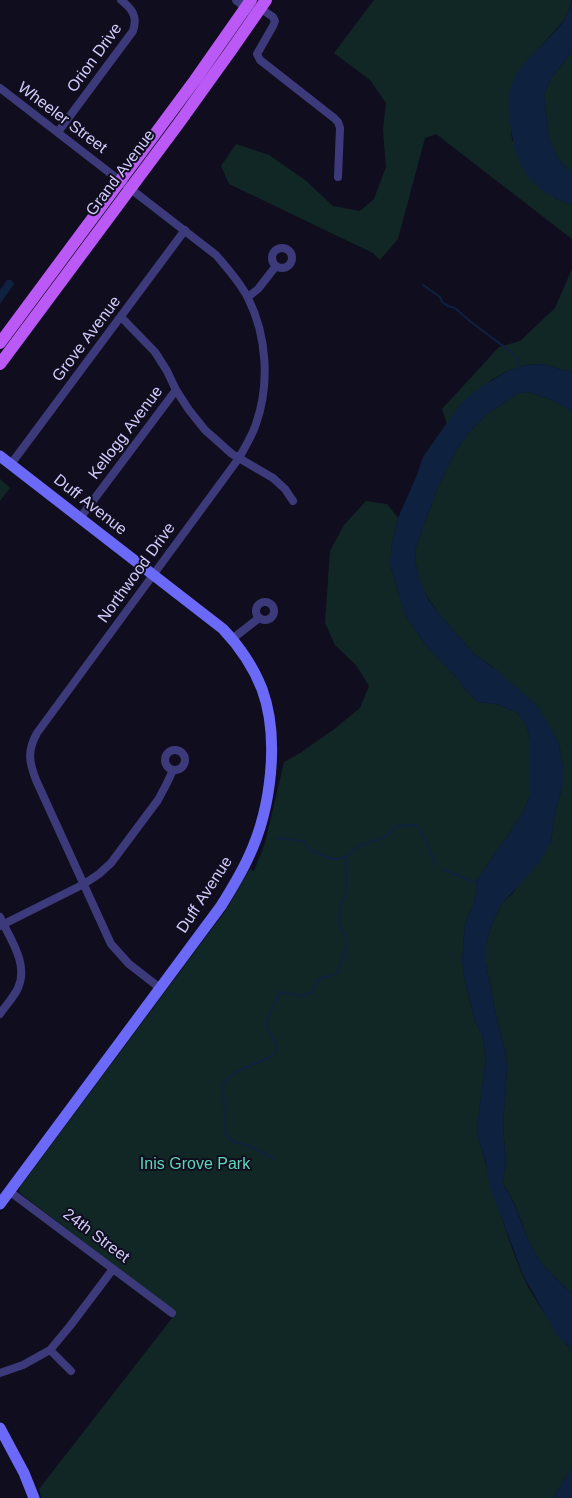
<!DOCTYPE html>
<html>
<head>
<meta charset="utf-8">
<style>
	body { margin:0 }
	canvas { display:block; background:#100d1e }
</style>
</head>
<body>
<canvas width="572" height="1498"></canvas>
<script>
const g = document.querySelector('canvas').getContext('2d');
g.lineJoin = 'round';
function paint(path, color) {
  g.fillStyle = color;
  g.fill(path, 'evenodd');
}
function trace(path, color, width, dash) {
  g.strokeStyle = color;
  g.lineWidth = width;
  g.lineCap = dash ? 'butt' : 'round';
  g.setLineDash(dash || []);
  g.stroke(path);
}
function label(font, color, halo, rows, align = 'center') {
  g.font = font + ' Helvetica,sans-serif';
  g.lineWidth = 4;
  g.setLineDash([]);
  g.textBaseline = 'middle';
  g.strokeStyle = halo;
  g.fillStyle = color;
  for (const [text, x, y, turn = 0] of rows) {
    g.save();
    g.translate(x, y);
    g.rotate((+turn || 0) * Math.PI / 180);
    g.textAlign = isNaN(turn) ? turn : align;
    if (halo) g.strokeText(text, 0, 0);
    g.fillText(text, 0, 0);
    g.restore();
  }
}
paint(new Path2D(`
	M374,0h198l-6,18 -44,49 -13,34 3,39 44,59 16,6v34l-136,-105 -11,4 -27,101 -18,21 -7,-7 -144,-69 -8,-18 15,-22 33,11 36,25 28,26 27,5 14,-12 12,-32 -3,-37 3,-27 -16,-23 -36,-27z
	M572,52v121l-13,-13 -10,-21 -5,-45 8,-17z
	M572,269v103l-9,-2 -19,-6 -17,1 -18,5 -16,9 -35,28 -11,17 -5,-15 57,-62 21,-6 35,-33z
	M529,392l23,8 20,11v883c-14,-15 -29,-25 -39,-44 -11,-22 -15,-47 -31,-67l4,-18 -3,-39 4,-59 -2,-17 -7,-26 -12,-60v-20l5,-18 11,-23 10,-9 39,-52 4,-29 8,-29v-18l-4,-22 -22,-38 -47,-41 -17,-12 -33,-38 -12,-17 -8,-16 -4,-17 -1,-15 22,-61 20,-41 16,-20 15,-15 31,-20z
	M0,479l10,9 -10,13z
	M366,501l21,3 11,14 -6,26 -2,20 15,51 20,29 29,31 11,14 12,13 19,2 20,8 10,12 4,16v55l-9,21 -44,64 -3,23 -9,21 -3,37 2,15 11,45 7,13 4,23 -9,72 2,12c14,46 25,91 44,135 10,23 29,47 43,69l6,5v117l-19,31h-512l-2,-9 137,-176 -155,-119 -2,-3 1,-4 206,-277 24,-41 4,2 11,-28 19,-81 16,-9 33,-23 27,-22 9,-22 -13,-21 -21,-20 -10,-22 5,-72 14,-26z`), '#102726');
paint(new Path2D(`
	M572,1v51l-20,25 -8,17 5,45 10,21 13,13v32c-43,-14 -57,-40 -62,-83 -2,-13 -2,-29 3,-41 12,-25 37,-40 52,-62 3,-5 5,-12 7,-18z
	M7,280h4l3,4 -14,20v-14z
	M544,364l19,6 9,2v39l-20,-11 -23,-8 -10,1 -31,20 -15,15 -16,20 -20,41 -22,61 1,15 4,16 8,18 12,16 33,38 31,23 33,30 10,15 12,23 4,22v18l-8,29 -4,29 -10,17 -14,18 -25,26 -11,23 -5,18v20l12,60 7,26 2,17 -4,59 3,39 -4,18c15,20 20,45 31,67 10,18 25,30 39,44v56l-16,-16 -33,-59 -33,-88 -4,-24 -7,-22 -2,-12 9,-72 -4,-23 -7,-13 -11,-45 -2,-15 3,-37 9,-21 3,-23 44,-64 9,-21v-55l-4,-16 -10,-12 -20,-8 -19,-2 -12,-13 -11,-14 -29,-31 -20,-29 -15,-51 2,-20 6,-26 19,-43 6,-18 35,-50 17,-16 34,-21 18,-5z
	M572,1467v31h-19z`), '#0e2240');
trace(new Path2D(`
	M423,285l17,12 2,5 6,4 7,2 16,14 40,30 8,9 -1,8
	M276,838l28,3 6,10c16,3 21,13 37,5
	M442,869l32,13 3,-2 2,1
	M274,1158l-25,-12 -17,-5 -8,-9c2,-17 -2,-34 0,-51l12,-9 38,-17 3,-8 -11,-22 7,-20c4,-3 4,-9 8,-13l21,4 10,-4 6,-13 18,-5 6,-12 1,-7 4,-8v-8l-8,-15 1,-17 7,-14 -1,-24 1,-13 10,-9 30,-11 9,-10 21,-1 7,12 12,29`), '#0e2240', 2);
trace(new Path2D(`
	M260,8l13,9 2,4 -2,5 -16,28 3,6 74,58 4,4 2,6 -2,49
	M0,88l216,167c12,14 24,27 32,43 19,38 22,86 8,126 -4,12 -11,23 -17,34l-202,275c-10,18 -8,29 -1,47l75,164 18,20 31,24
	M58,132l75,-101c5,-15 -1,-22 -12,-31
	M272 258a10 10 0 1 1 20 0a10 10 0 1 1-20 0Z
	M248,297l10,-8 18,-23
	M121,317l34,35 12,19 9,19 13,20 16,20 27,24 41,24 12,11 8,12
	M11,464l174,-234
	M80,518l96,-128
	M256 611a9 9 0 1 1 18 0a9 9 0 1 1-18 0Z
	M232,639l27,-21
	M165 760a10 10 0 1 1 20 0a10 10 0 1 1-20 0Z
	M0,917c10,22 29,47 18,71 -4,9 -12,17 -18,26
	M0,926l84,-42 15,-10 12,-11 47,-63 9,-17 6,-13
	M9,1191l163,122
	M50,1350l21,21
	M0,1373l23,-8 27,-15 20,-24 43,-57`), '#3c3a7a', 8);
trace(new Path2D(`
	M237,0l15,11`), '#3c3a7a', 10);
trace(new Path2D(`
	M0,456l223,173c16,17 30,37 39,60 18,49 9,120 -13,167 -8,18 -18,34 -28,50l-221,298
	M0,1428l24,45 10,25`), '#6b69f7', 11);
trace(new Path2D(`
	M0,343l195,-263 56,-80
	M0,364l179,-241 53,-74 34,-49`), '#ba59f6', 12);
label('16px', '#d1ccfc', '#100d1e', [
	["Orion Drive",95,58,-54],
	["Wheeler Street",62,118,37],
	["Grand Avenue",121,173,-53],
	["Grove Avenue",87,339,-53],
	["Kellogg Avenue",126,433,-53],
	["Duff Avenue",90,505,38],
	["Northwood Drive",137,573,-54],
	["Duff Avenue",205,895,-57],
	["24th Street",96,1236,37]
]);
label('16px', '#5dd7b8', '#100d1e', [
	["Inis Grove Park",195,1165]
]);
</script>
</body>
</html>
